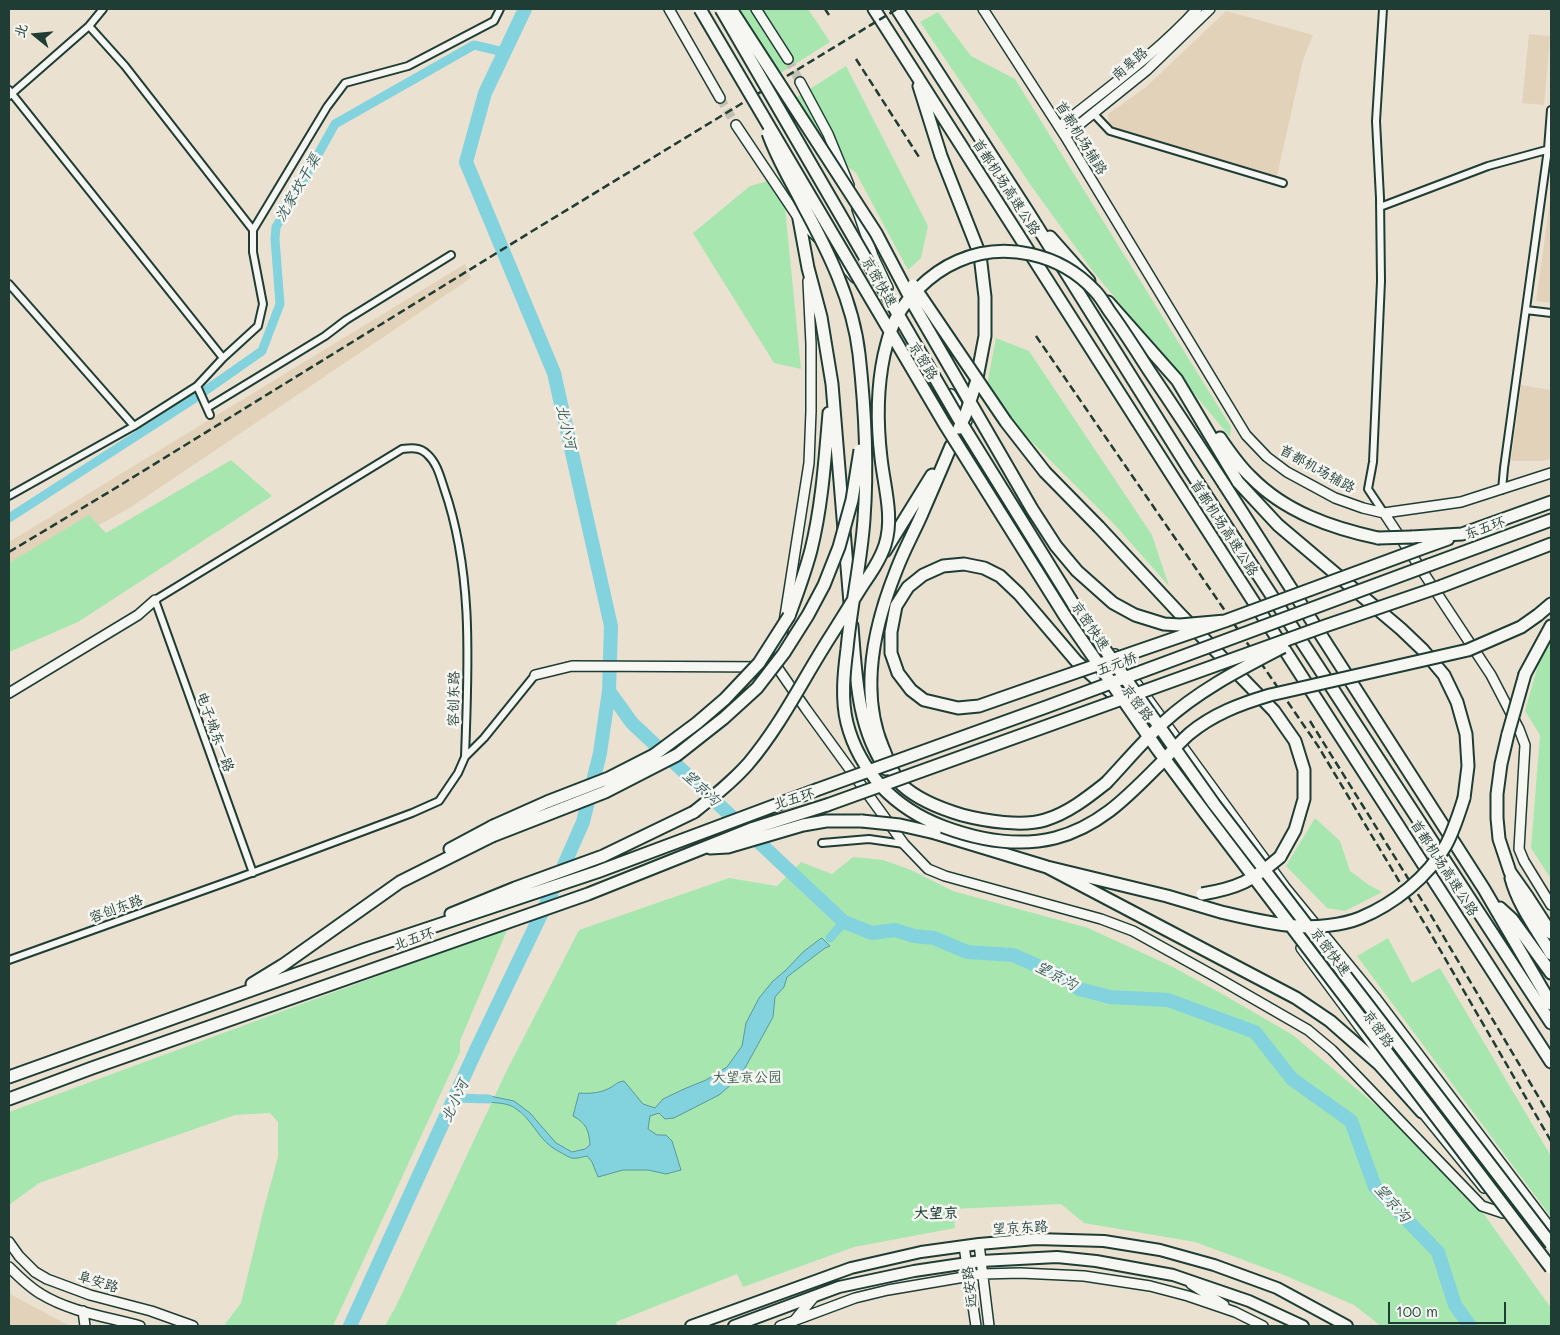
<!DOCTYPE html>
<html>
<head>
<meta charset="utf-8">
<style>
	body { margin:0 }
	#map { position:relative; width:1560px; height:1335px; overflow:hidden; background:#ebe1d1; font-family:Mali,"LXGW WenKai TC",sans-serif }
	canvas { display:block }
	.frame { position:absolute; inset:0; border:10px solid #1f3d34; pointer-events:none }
	.north { position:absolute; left:10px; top:10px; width:50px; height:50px; -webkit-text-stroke:4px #f6f6f2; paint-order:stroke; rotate:287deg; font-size:14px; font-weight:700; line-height:20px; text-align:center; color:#1f3d34 }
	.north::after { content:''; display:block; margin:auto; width:18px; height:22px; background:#1f3d34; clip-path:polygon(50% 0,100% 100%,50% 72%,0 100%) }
	.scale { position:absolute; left:1388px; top:1302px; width:118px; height:22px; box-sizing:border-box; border:2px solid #1f3d34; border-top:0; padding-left:6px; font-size:15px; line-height:18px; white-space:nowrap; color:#1f3d34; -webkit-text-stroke:4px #f6f6f2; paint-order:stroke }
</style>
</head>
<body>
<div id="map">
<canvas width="1560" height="1335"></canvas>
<div class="frame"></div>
<div class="north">北</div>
<div class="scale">100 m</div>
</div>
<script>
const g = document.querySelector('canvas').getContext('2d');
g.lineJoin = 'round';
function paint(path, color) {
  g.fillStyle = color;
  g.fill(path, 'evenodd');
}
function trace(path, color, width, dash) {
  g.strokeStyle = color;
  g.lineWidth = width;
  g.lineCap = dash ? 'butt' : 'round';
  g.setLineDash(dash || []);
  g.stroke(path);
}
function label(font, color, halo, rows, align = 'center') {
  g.font = font + ' Mali,"LXGW WenKai TC",sans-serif';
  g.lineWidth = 5;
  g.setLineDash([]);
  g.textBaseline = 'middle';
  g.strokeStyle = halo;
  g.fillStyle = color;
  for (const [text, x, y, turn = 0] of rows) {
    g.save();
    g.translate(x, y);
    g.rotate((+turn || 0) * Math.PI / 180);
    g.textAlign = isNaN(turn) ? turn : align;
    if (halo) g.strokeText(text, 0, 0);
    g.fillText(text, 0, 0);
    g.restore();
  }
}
paint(new Path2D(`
	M1226,11l87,24 -10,25 -26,116 -168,-50 -1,-12 38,-27z
	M1529,34l21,2 -6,69 -22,-2z
	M1551,194v109l-15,-2z
	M465,264l6,14 -340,229 -122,69v-34z
	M1521,385l30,5v69l-9,2h-31z
	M9,1291l3,4 58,31h-61z`), '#e3d2ba');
paint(new Path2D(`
	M734,9h74l22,33 -57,36z
	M938,12l33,44 44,23 216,348 -1,10 -138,-167 -60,-83 -112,-165z
	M846,66l82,160 -7,32 -13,12 -52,-97 -37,-30 -28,-42z
	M782,177l19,192 -27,-6 -81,-130 57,-47z
	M996,338l33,13 123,184 17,51 -55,-62 -129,-129z
	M231,460l41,36 -194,126 -69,30v-89l80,-48 17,18z
	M1551,642v237l-20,-31 9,-113 -15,-24 13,-46z
	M1315,818l25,23 10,30 19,14 13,7 -37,19 -18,-3 -41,-42z
	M853,857l30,3 28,10 42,21 135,37 83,38 53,29 69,40 144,122 39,46 75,105v18h-170l-27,-21 -70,-30 -89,-33 -111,-19 -23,-19 -108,5 2,19 -101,19 -111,40 -6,-13 -121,48 1,4h-232l12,-22 109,-232 73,-142 150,-52 48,8 24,-24 31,12z
	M508,928l-48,113v11l-127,274h-104l-4,-2 16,-21 23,-95 14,-51v-35l-8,-9 -35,2 -196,68 -30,22v-93z
	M1388,938l24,45 28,-15 111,188v61l-194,-261z`), '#a7e7af');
const water = new Path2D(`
	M822,938l8,8 -5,2 -38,29 -3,10 -9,10 -2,20 -33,60 -21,18 -45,23 -9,1 -6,-6 -9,3 -2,13 9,6h9l6,6 9,29 -15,4 -18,-4h-25l-25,7 -6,-15 -5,-6c-17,4 -14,3 -29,-5 -20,-10 -25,-32 -43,-43 -7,-5 -19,-5 -27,-6l2,-6 24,5 16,12 26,30 16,9 13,-3 5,-4c-1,-15 -4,-22 -17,-29l6,-23c11,1 24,0 34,-7 4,-3 5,-4 11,-5l19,23 12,4 8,-9 21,-10 22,-9 21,-13 15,-21 4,-23 13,-25 14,-17 13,-11 17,-18z`);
paint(water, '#83d3de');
trace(water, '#5b979a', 1);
trace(new Path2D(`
	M9,518l183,-118 70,-49 18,-47 -5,-65 1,-12 17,-28 42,-75 139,-79 30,7
	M830,938l14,-16
	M454,1098l35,1`), '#83d3de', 9);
trace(new Path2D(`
	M525,9l-40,84 -19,69 88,211 57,253 -2,65 -9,62 -17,69 -19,43
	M609,691l23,32 212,199 28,11 23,-3 19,6 20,2 33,14 46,3 50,22 16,12 31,8 58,3 87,32 37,47 59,42 24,66 63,65 17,53 15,21
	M350,1326l127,-278 82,-171`), '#83d3de', 14);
trace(new Path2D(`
	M788,59l12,23
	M720,98l16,27`), '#c2c0b2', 9, [9, 4.5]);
const street = new Path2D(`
	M1383,9l-7,112 4,77 1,83 -8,181 -5,27 16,24
	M89,26l36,40 128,164
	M9,90l214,268
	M9,96l80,-70 14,-17
	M1093,113l17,18 173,52
	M1380,207l108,-41 62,-17
	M9,284l125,142 63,-40 26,-28 35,-32 5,-22 -10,-52v-22l74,-123 18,-24 63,-17 86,-45 6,-12
	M1526,310l25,3
	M197,386l13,29
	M207,408l118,-72 21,-16 105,-65
	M1502,490l2,-22 44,-319 3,-39
	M9,496l125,-70
	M465,757l19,-19 51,-63
	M822,843l47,-4 35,5
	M9,960l229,-82 174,-65 27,-12 19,-28 7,-16c3,-89 9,-183 -21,-269 -4,-12 -7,-25 -17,-34 -7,-7 -16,-6 -25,-5l-247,151 98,273`);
const secondary = new Path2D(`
	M669,9l51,89
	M756,9l32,50
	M983,9l82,127 181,299 21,22 20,15 48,26 28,10 21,5 107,162 28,54 6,16 -6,104 5,12 27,44
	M800,82l28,52 21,51
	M736,125l63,94 19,19
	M1059,127c47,-38 97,-73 138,-118
	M1065,136l82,-66 63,-61
	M857,209l16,47 15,32
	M827,247l28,31
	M808,281l3,63v67l-2,52 -32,204 29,42 98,135 24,25 17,7 156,43 32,12 83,46 92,53 24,20 150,156 21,7
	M951,394l16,27
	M1384,513l77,-11 90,-29
	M1115,654l170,233 90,110 176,232
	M535,675l37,-9 205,1
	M9,693l129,-78 17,-15
	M1301,948l92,124
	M1418,1107l66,81
	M9,1242l10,14 16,16 12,7 43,16 61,16 42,15
	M979,1244l10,82
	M964,1246l12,80
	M9,1267c10,10 20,20 32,27 29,18 67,23 99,32
	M1191,1284l33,21
	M83,1311l2,15
	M794,1321l20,-24
	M780,1326l75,-28 33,-8 94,-16 38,-1 64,3 66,10 38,10 47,16 28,14`);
const primary = new Path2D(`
	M691,1326l160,-58 70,-16 58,-8 57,-5 68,2 56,9 54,15 63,23 70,38
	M734,1326l105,-39 75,-16 67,-10 76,-4 39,4 77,14 76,26 54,25`);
const highway = new Path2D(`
	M874,9l299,468 378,585
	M897,9l131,203 161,257 362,554
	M919,86l22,70 39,99 5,42v39l-9,47
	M799,219l9,49 13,49 11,67 18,219
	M1050,237l39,44
	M1108,302l69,78 61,102 40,43 123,104 22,21 21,25 13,27 9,32 2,32 -4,32
	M1220,438c9,13 19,28 31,39 34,35 81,51 127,61
	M951,446c-10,24 -20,47 -30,70 -8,18 -18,36 -25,55 -22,55 -37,120 -13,177 4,9 11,30 19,37 15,14 40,24 60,30 23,6 60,12 83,5 23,-7 42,-22 61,-37
	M1224,484l260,405 67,115
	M1099,527l81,87 94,97 21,30 9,29v29l-9,31 -15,27
	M1412,537l50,-3 89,-32
	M1420,549l28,-10
	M885,551l47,-76
	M1429,565l122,-45
	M1442,586l109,-42
	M1538,615l13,-11
	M789,616c8,-22 16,-43 22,-66 11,-44 14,-91 18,-137
	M852,626c4,49 5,102 34,143
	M1525,674l26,-48
	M1039,685l-60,21 -21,2 -34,-8 -13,-10 -13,-17 -7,-20v-21l5,-26 12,-19 15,-12 20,-9 21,-2 20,4 16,8 19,18 58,68 33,29
	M1508,734l-7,30 -4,30v24l2,21 11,33 17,24 24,37
	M935,833l112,34 120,29 54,16
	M710,848l18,-1 75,-22 23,-4h36
	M450,849l43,-23
	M1047,867l249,131 34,23 49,43 43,48
	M1511,878c7,27 26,52 40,76
	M1500,908l12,11 39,54
	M451,914l64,-26 88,-32 91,-44
	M252,984l31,-19 117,-83 92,-46
	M9,1077l357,-128 231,-77 219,-82
	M9,1099l83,-31 496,-174 163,-65 76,-24`);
trace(street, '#1f3d34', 10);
trace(secondary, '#1f3d34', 12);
trace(primary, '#1f3d34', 14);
trace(highway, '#1f3d34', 15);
trace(street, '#f6f6f2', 6);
trace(secondary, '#f6f6f2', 9);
trace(primary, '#f6f6f2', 10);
trace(highway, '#f6f6f2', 11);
trace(new Path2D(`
	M825,9l4,6
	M856,59l63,98
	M1036,336l282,410 114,190 119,205
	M9,552l105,-63 420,-259 363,-221
	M1310,721l119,191 122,206`), '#1f3d34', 2.5, [8, 4]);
const highwayBridge = new Path2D(`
	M700,9l244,414 121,193 93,134 47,63 346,455
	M721,9l236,407 120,194 137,194 337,440
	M731,9l145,224 39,74 117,202 24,37 21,25 36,32 22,12 29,9 16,1 45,-4
	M768,133c9,26 23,48 35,72 25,46 50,96 56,149 6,54 9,110 5,165 -3,44 -13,86 -17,130 -3,23 -6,50 0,74 6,24 18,45 35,64 18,19 38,31 62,40 35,13 74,20 111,11 46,-12 74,-43 106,-75 9,-10 18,-20 28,-29 24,-20 51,-30 81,-39l198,-45 53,-23 17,-12
	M913,285l93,137 39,50 54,55
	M959,428l6,-12 11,-33
	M1378,538l34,-1
	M1039,685l186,-64 195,-72
	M1508,734l17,-60
	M1106,783c19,-20 37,-42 58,-61 35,-32 77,-53 119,-75
	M816,790l230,-83 383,-142
	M827,805l498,-179 117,-40
	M694,812c19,-15 38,-30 54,-48 34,-40 56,-87 84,-130 10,-16 20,-32 30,-48 9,-13 18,-26 23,-41 9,-28 -1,-59 -4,-87 -4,-34 -4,-70 3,-103 2,-8 4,-17 7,-25 10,-29 39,-57 67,-69 46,-20 102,-8 137,30 6,6 10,14 15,21 14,19 27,40 40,60 25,37 50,75 74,112
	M862,821l38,4 35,8
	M493,826l54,-24 62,-24 45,-23 43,-32 28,-24 34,-36 30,-47
	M492,836l113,-44 72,-37 47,-37 33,-30 27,-35 24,-38 16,-30 15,-38 13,-47 8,-50
	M1202,894c36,-6 50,-13 78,-37
	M1221,912c25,6 49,12 75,14 18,2 47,-1 64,-8 34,-14 68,-41 86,-73 8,-15 13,-31 18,-47`);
trace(highwayBridge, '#1f3d34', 15, []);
trace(highwayBridge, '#f6f6f2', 11);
label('14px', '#1f3d34', '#f6f6f2', [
	["南皋路",1130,64,-41],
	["首都机场辅路",1081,138,58],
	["首都机场高速公路",1006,187,57],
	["京密快速",879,282,60],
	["京密路",923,361,58],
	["首都机场辅路",1317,469,29],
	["首都机场高速公路",1224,528,57],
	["东五环",1485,528,-20],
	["京密快速",1090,626,56],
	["五元桥",1117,664,-20],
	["容创东路",454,699,-89],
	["京密路",1137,703,52],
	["电子城东一路",215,732,70],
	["北五环",794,799,-17],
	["首都机场高速公路",1444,868,57],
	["容创东路",116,909,-20],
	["北五环",414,939,-19],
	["京密快速",1330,952,53],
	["京密路",1378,1029,54],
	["望京东路",1020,1228,-3],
	["阜安路",98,1282,17],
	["远安路",970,1287,-97]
]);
label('14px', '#3a5f4d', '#f6f6f2', [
	["大望京公园",747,1078]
]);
label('italic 15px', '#335b56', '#f6f6f2', [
	["沈家坟干渠",298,188,-60],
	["北小河",566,427,77],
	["望京沟",701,788,43],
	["望京沟",1056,976,28],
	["北小河",455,1101,-65],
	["望京沟",1392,1203,49]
]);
label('bold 15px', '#1f3d34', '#f6f6f2', [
	["大望京",936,1213]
]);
</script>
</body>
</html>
